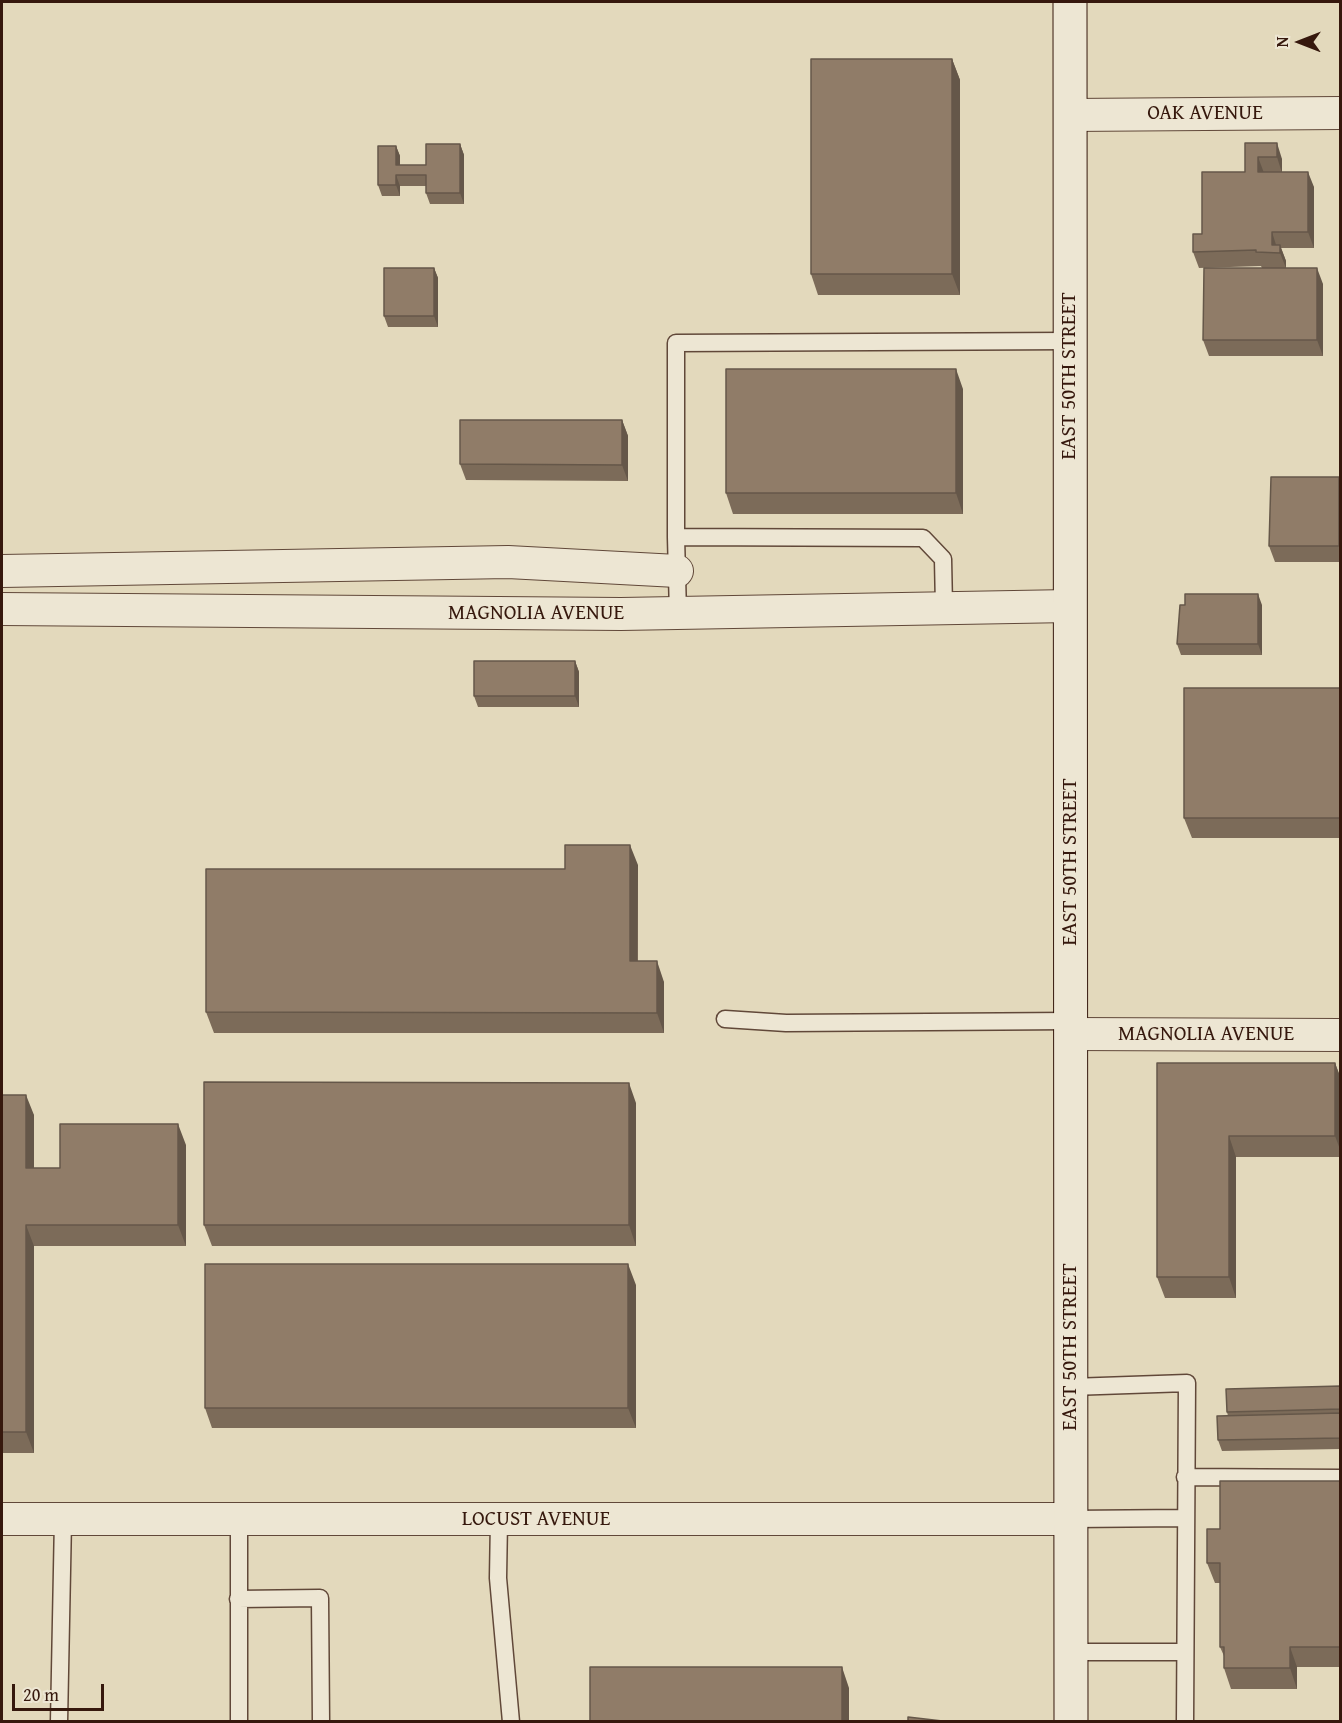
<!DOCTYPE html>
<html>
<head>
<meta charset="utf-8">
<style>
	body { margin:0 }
	#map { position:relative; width:1342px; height:1723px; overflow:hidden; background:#e3d9bc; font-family:"Gentium Book Plus",serif }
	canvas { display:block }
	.frame { position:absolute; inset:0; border:3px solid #36180d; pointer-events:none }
	.north { position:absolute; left:1270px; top:12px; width:60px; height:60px; -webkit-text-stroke:4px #ede6d3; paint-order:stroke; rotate:270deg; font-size:16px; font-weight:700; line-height:24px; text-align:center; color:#36180d }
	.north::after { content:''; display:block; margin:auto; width:21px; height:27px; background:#36180d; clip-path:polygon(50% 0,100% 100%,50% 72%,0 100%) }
	.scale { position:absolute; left:12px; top:1684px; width:92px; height:27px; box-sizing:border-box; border:3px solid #36180d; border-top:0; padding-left:8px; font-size:18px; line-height:21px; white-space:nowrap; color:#36180d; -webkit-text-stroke:4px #ede6d3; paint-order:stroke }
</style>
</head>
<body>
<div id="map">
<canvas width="1342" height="1723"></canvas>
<div class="frame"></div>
<div class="north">N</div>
<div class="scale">20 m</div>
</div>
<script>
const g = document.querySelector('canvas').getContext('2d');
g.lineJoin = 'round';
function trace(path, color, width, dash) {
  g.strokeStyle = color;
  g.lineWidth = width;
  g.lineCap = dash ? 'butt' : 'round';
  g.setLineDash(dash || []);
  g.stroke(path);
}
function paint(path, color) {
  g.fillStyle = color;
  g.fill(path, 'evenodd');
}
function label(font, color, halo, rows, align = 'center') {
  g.font = font + ' "Gentium Book Plus",serif';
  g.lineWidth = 6;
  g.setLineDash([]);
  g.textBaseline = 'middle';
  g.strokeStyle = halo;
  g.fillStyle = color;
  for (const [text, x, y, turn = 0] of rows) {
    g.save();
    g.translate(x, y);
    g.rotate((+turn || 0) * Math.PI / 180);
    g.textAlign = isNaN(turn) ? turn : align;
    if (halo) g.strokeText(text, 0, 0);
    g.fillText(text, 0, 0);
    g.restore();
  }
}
const service = new Path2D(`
	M676,537v-194l394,-2
	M678,614l-2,-77 247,1 20,21 1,48
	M725,1019l61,4 285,-2
	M1071,1387l116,-4 -2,339
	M1185,1477l155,1
	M239,1519v203
	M1071,1519l114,-1
	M499,1520l-1,58 13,144
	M238,1599l82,-1 1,124
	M1071,1652h113
	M59,1722l4,-203`);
const minor = new Path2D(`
	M1070,115l270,-2
	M2,571l506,-9 169,9
	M2,609l619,5 449,-8
	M1072,1034l268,1
	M2,1519h1069`);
const secondary = new Path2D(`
	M1070,2l1,1720`);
trace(service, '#614839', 19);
trace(minor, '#614839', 34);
trace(secondary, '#36180d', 35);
trace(service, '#ede6d3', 16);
trace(minor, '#ede6d3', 32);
trace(secondary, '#ede6d3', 33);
paint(new Path2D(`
	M952,59l8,21v215h-142l-7,-21z
	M1245,143l37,16v13l32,15v61h-33l5,13v7l37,16v72h-114l-6,-16 59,-72 -1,-2 -62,2 -6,-16 9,-18 43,-62z
	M460,144l4,11v49h-34l-4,-11v-7h-26v10h-18l-4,-11 18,-39 4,10v9h26z
	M434,268l4,10v49h-50l-4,-11z
	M963,389v125h-230l-7,-21z
	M622,420l6,16v45l-162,-1 -6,-16z
	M1339,477l2,5v80h-66l-6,-16z
	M1185,605h77v50h-81l-4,-11z
	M575,661l4,11v35h-101l-4,-11z
	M1341,688v150h-149l-8,-20z
	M638,865v96l26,21v51h-450l-8,-21 359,-143z
	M1157,1063h178l6,16v78h-105v141h-71l-8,-21z
	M2,1095l32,20v53h26l126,-23v101h-152v207h-32z
	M636,1103v143h-424l-8,-21z
	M636,1285v143h-424l-7,-20z
	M1341,1386v63l-119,2 -4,-11 10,-24 -1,-4z
	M1341,1481v186h-44v22h-66l-7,-21v-12l-4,-9v-64h-5l-8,-20 13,-34z`), '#7c6b59');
paint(new Path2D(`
	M952,59l8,21v215l-8,-21z
	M1277,143l5,16v14l-5,-16z
	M460,144l4,11v49l-4,-11z
	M396,146l4,10v20l-4,-11z
	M1258,157l6,16 -6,-1z
	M1308,172l6,15v61l-6,-16z
	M396,175l4,11v10l-4,-11z
	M1272,232l5,16 -5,-3z
	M1280,245l6,16v7l-6,-15z
	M434,268l4,10v49l-4,-11z
	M1317,268l6,16v72l-6,-16z
	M956,369l7,20v125l-7,-21z
	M622,420l6,16v45l-6,-16z
	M1339,477l2,5v67l-2,-3z
	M1258,594l4,11v50l-4,-11z
	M575,661l4,11v35l-4,-11z
	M630,845l8,20 -1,117 -7,-21z
	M657,961l7,21v51l-7,-20z
	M1335,1063l6,16v73l-6,-16z
	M629,1083l7,20v143l-7,-21z
	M26,1095l8,20v73l-8,-20z
	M178,1124l8,21v101l-8,-21z
	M1229,1136l7,21v141l-7,-21z
	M26,1225l8,21v207l-8,-21z
	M628,1264l8,21v143l-8,-20z
	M1290,1647l7,20v22l-7,-21z
	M842,1667l7,21v34h-7z`), '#655749');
const building = new Path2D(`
	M811,59h141v215h-141z
	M1245,143h32v14h-19v15h50v60h-36v13h8v8l-24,-1v-2l-63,2v-18h9v-62h43z
	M426,144h34v49h-34v-18h-30v10h-18v-39h18v19h30z
	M384,268h50v48h-50z
	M1204,268h113v72h-114z
	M726,369h230v124h-230z
	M460,420h162v45l-162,-1z
	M1271,477h68v69h-70z
	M1185,594h73v50h-81l3,-39h5z
	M474,661h101v35h-101z
	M1184,688h157v130h-157z
	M565,845h65v116h27v52l-451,-1v-143h359z
	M1157,1063h178v73h-106v141h-72z
	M204,1082l425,1v142h-425z
	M2,1095h24v73h34v-44h118v101h-152v207h-24z
	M205,1264h423v144h-423z
	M1341,1386v23l-114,3 -1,-23z
	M1341,1413v25l-123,2 -1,-24z
	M1220,1481h121v166h-51v21h-66v-21h-4v-84h-13v-34h13z
	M590,1667h252v55h-252z
	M908,1717l43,5h-43z`);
paint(building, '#907c68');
trace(building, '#655749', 1.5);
label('21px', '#36180d', '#ede6d3', [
	["OAK AVENUE",1205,114],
	["EAST 50TH STREET",1070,376,-90],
	["MAGNOLIA AVENUE",536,614],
	["EAST 50TH STREET",1071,862,-90],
	["MAGNOLIA AVENUE",1206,1035],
	["EAST 50TH STREET",1071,1347,-90],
	["LOCUST AVENUE",536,1520]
]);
</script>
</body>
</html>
